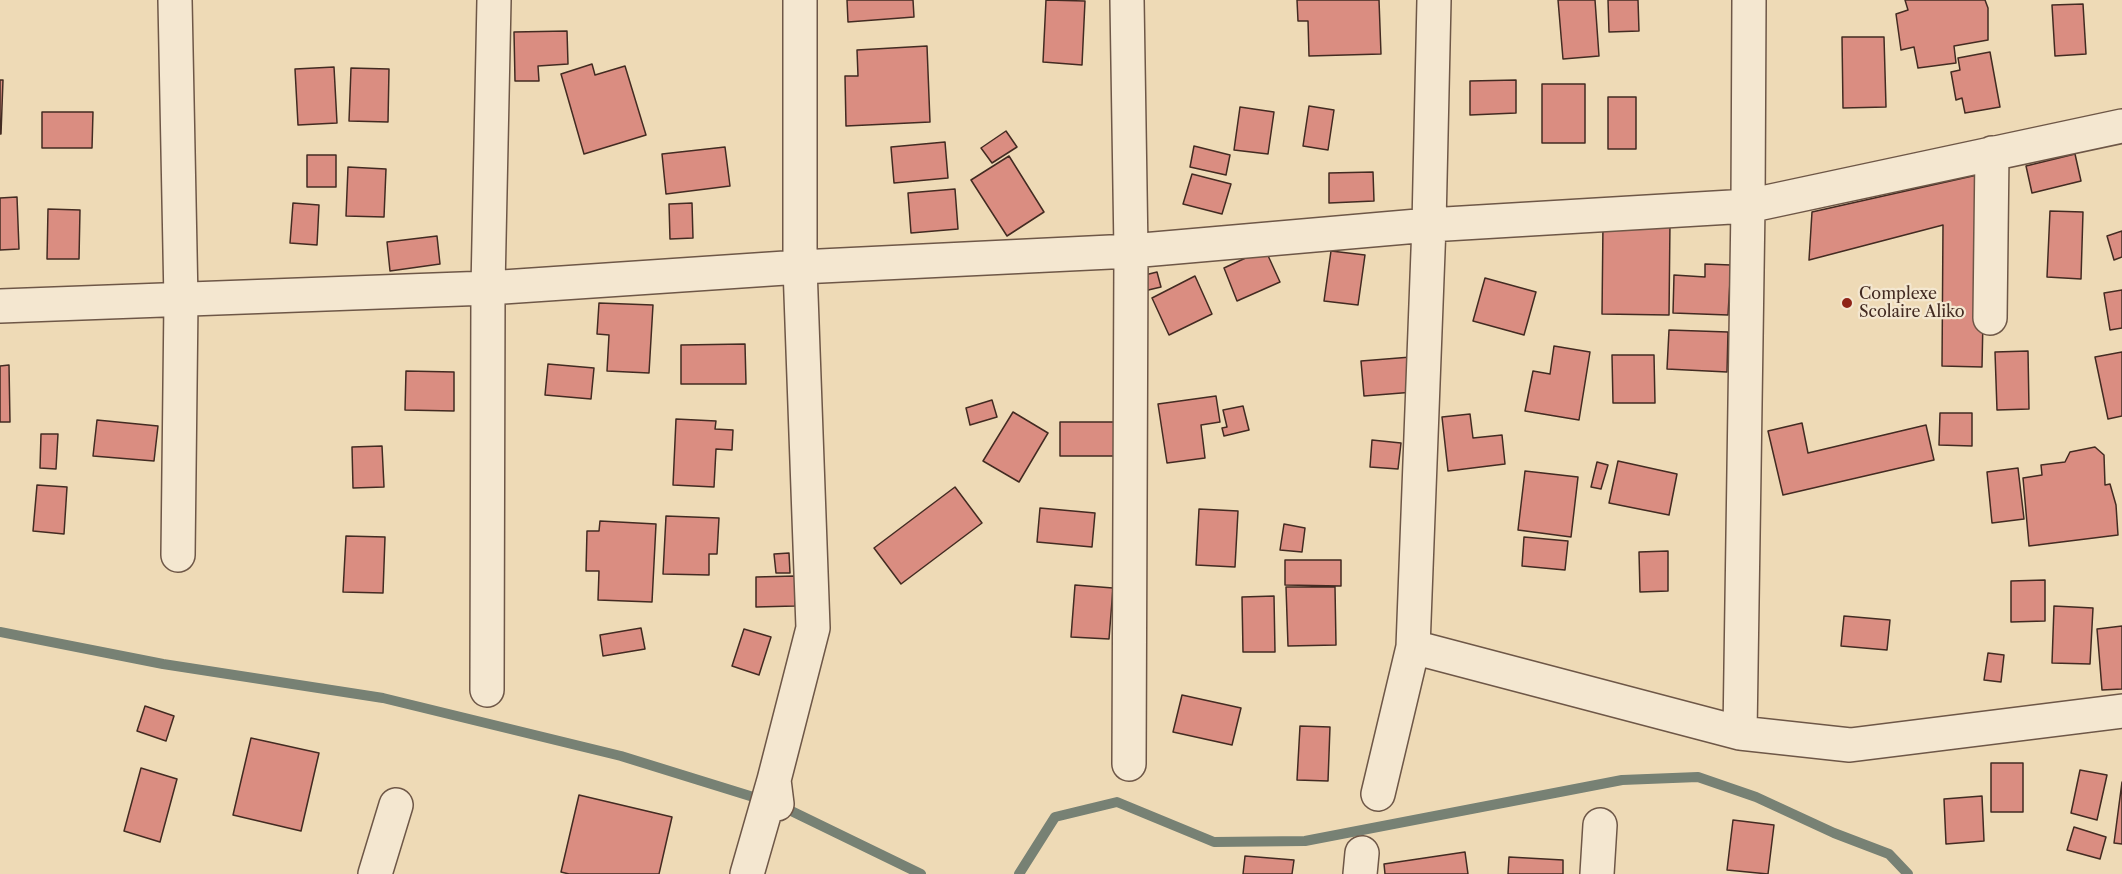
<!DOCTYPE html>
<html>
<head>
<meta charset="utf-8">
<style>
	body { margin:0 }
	canvas { display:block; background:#eedab6 }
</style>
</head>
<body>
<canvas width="2122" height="874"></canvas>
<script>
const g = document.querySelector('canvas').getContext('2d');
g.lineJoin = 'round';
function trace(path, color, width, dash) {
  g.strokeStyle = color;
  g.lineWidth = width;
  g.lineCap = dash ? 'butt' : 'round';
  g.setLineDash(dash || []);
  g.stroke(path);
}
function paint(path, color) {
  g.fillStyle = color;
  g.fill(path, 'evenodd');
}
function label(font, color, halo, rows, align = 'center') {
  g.font = font + ' "Libre Caslon Text",serif';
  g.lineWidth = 4.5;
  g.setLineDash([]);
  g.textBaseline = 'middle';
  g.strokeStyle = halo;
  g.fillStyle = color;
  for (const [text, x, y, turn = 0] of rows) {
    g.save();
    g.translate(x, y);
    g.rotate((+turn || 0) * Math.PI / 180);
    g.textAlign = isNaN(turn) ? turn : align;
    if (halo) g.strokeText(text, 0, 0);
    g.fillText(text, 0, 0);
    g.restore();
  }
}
trace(new Path2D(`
	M0,632l163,32 220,34 238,58 142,44
	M781,806l140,68
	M1019,874l36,-57 62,-15 97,40 91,-1 317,-61 76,-3 58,20 78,36 55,21 19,20`), '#778174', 10);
const building = new Path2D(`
	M847,0h66l1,17 -66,5z
	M1046,0l39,1 -3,64 -39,-3z
	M1297,0h82l2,54 -72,2 -1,-35h-10z
	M1558,0h37l4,56 -36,3z
	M1608,0h30l1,31 -30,1z
	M1905,0h80l3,8v32l-34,6 2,17 -38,5 -4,-21 -13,3 -5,-36 12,-4z
	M2083,4l3,50 -31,2 -3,-51z
	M567,31l1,33 -30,2 1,15h-24l-1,-49z
	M1842,37h42l2,70 -43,1z
	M927,46l3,76 -84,4 -1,-50h13l-1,-26z
	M1990,52l10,55 -35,6 -3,-15 -6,2 -5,-28 9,-2 -2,-12z
	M592,64l3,11 30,-9 21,69 -62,19 -23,-80z
	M334,67l3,56 -39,2 -3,-56z
	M351,68l38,1 -1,53 -39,-1z
	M0,80h3l-2,54h-1z
	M1516,80v33l-46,2v-34z
	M1542,84h43v59h-43z
	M1608,97h28v52h-28z
	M1309,106l25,4 -6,40 -25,-4z
	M1240,107l34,5 -6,42 -34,-4z
	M42,112h51l-1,36h-50z
	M1006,131l11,16 -25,16 -11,-15z
	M945,142l3,36 -54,5 -3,-36z
	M1194,146l36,9 -4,20 -36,-8z
	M725,147l5,39 -64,8 -4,-40z
	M2075,154l6,27 -49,12 -6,-27z
	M307,155h29v32h-29z
	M1009,156l35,56 -37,24 -36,-56z
	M348,167l38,2 -2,48 -38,-1z
	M1373,172l1,29 -45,2v-30z
	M1986,173l-4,194 -40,-1 1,-141 -134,35 3,-48z
	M1192,174l39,10 -9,30 -39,-10z
	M955,189l3,40 -47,4 -3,-40z
	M17,197l2,52 -19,1v-52z
	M293,203l26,2 -2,40 -27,-2z
	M692,203l1,35 -23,1 -1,-35z
	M48,209l32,1 -1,49h-32z
	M2050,211l33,1 -2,67 -34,-2z
	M1603,223h67l-1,92 -67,-1z
	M2122,231v26l-8,3 -7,-24z
	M437,236l3,28 -50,7 -3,-29z
	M1265,249l15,33 -43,19 -13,-33z
	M1331,251l34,4 -7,50 -34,-4z
	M1705,264l26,1 -3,50 -55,-2 1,-38 31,2z
	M1157,272l4,15 -17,4 -3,-15z
	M1195,276l17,38 -43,21 -17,-37z
	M1485,278l51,14 -12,43 -51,-14z
	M2122,290v38l-12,2 -6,-37z
	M599,303l54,2 -4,68 -42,-2 2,-36 -12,-1z
	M1669,330l59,2 -1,40 -60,-3z
	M745,344l1,40h-65v-39z
	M1554,346l36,6 -11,68 -54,-9 8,-40 17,3z
	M2028,351l1,58 -32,1 -2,-58z
	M2122,352v64l-14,3 -13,-62z
	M1612,355h42l1,48h-42z
	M1411,357l3,35 -50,4 -3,-35z
	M548,364l46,4 -3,31 -46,-4z
	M9,365l1,57h-10v-56z
	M406,371l48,1v39l-49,-1z
	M1216,396l4,26 -19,3 4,33 -38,5 -9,-59z
	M992,400l5,17 -27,8 -4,-17z
	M1243,406l6,24 -25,6 -2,-8 5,-1 -4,-17z
	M1013,412l35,21 -29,49 -36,-21z
	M1940,413h32v33l-33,-1z
	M1470,414l3,24 29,-3 3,29 -57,7 -6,-54z
	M676,419l40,2 -1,8 18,1 -1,20 -16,-1 -2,38 -41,-2z
	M97,420l61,6 -4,35 -61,-5z
	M1060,422h59v34h-59z
	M1802,423l6,30 118,-28 8,35 -151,35 -15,-64z
	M41,434h17l-2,35 -16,-1z
	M1372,440l29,3 -3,26 -28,-2z
	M382,446l2,41 -31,1 -1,-41z
	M2095,447l9,8 1,30 5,-1 6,21 2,30 -89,11 -6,-68 19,-3 -1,-10 24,-3 5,-10z
	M1618,461l59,13 -8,41 -60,-12z
	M1597,462l11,3 -7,24 -10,-2z
	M2018,468l6,51 -32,4 -5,-51z
	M1525,471l53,6 -7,60 -53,-7z
	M37,485l30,2 -3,47 -31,-3z
	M955,487l27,36 -81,61 -27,-36z
	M1040,508l55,5 -3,34 -55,-5z
	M1199,509l39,2 -3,56 -39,-2z
	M666,516l53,2 -2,36h-8v21l-46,-1z
	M600,521l56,3 -4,78 -54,-2 1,-29h-13l1,-40h12z
	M1284,524l21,4 -3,24 -22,-2z
	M346,536l39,1 -2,56 -40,-1z
	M1524,537l44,4 -3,29 -43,-4z
	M1668,551v40l-28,1 -1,-40z
	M789,553l1,20h-14l-2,-19z
	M1285,560h56v26l-56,-1z
	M795,576v30l-39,1v-30z
	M2045,580v41l-34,1v-41z
	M1075,585l38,3 -4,51 -38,-2z
	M1286,587h49l1,58 -48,1z
	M1274,596l1,56h-32l-1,-55z
	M2054,606l39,2 -3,56 -38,-1z
	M1844,616l46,4 -3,30 -46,-4z
	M2122,626v63l-20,1 -5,-61z
	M641,628l4,21 -42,7 -3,-21z
	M744,629l27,8 -12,38 -27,-9z
	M1988,653l16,2 -3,27 -17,-2z
	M1182,695l59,13 -9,37 -59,-13z
	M145,706l29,10 -8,25 -29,-10z
	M1300,726l30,1 -2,54 -31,-1z
	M251,738l68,15 -18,78 -68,-16z
	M1991,763h32v49h-32z
	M141,768l36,11 -17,63 -36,-11z
	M2080,770l27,5 -10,45 -26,-7z
	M2122,782v62l-8,-1z
	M579,795l93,22 -13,57h-90l-8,-2z
	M1982,796l2,45 -38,3 -2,-45z
	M1733,820l41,5 -6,49 -41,-4z
	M2074,827l32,10 -6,22 -33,-9z
	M1465,852l3,22h-83l-1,-10z
	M1245,856l49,4 -2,14h-49z
	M1509,857l54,3v14h-55z`);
paint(building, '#da8d81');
trace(building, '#432b22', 1.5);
const minor = new Path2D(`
	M175,0l6,301 -3,254
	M1127,0l4,251 -2,513
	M0,306l488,-18 312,-21 331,-16 298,-26 319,-19 374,-80
	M1990,318l2,-165
	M1413,647l327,86 110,12 272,-34
	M487,690l1,-402 6,-288
	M1740,733l8,-527 1,-206
	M1378,794l35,-147 16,-422 5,-225
	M777,804l-3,-24 39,-152 -13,-361v-267
	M375,874l21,-69
	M747,874l27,-94
	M1360,874l2,-21
	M1597,874l3,-49`);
trace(minor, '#6e5747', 36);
trace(minor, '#f4e7d0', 33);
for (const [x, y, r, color] of [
	[1847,303,6,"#8f2418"]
]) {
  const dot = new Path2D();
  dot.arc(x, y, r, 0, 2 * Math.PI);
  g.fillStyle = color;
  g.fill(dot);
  trace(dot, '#f4e7d0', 2);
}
label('16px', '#432b22', '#f4e7d0', [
	["Complexe",1859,294],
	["Scolaire Aliko",1859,312]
], 'left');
</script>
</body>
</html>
